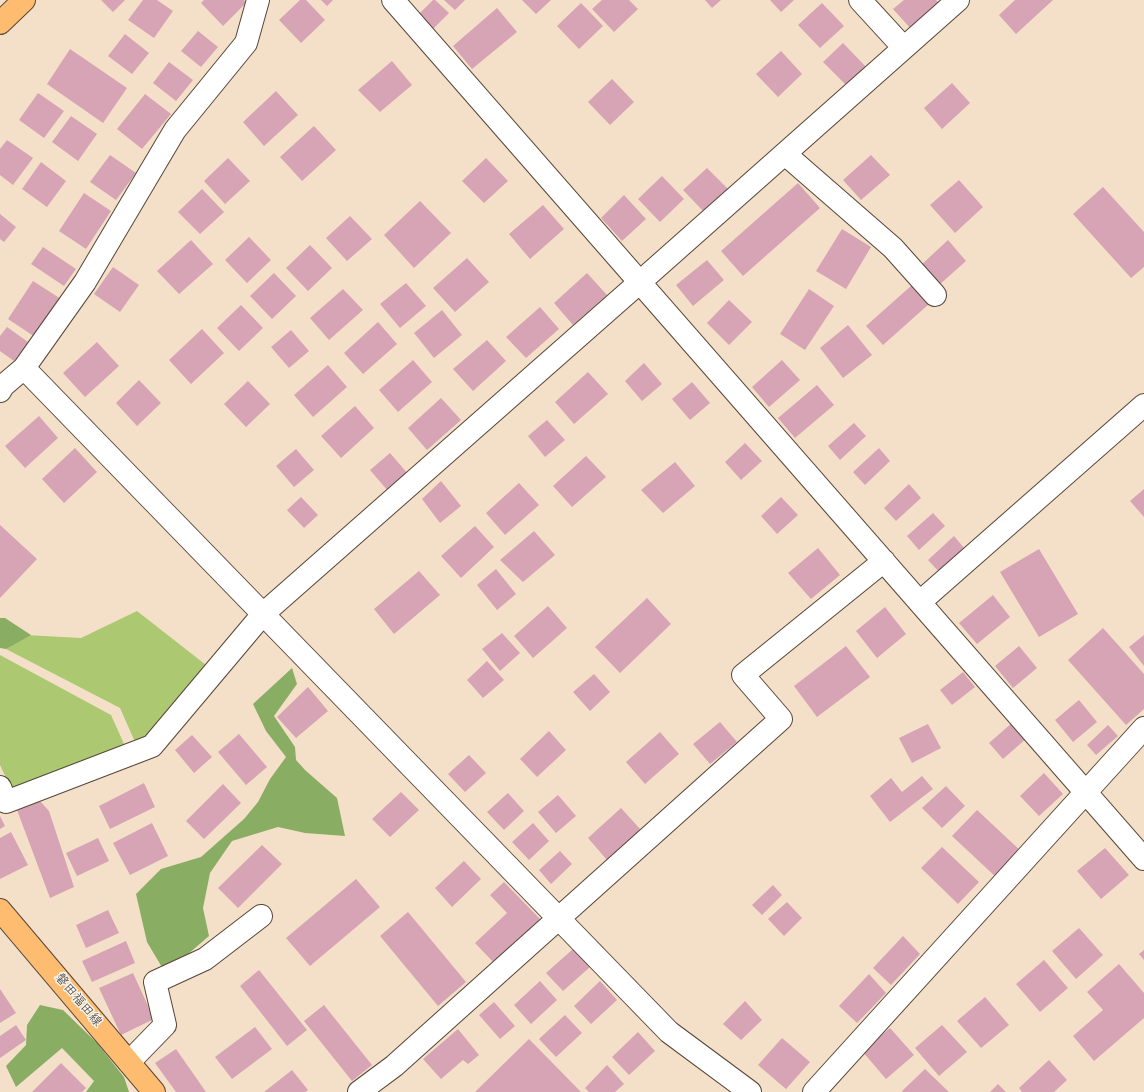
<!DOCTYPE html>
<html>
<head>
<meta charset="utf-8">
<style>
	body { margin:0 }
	canvas { display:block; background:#f4e0c8 }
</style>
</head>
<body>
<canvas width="1144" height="1092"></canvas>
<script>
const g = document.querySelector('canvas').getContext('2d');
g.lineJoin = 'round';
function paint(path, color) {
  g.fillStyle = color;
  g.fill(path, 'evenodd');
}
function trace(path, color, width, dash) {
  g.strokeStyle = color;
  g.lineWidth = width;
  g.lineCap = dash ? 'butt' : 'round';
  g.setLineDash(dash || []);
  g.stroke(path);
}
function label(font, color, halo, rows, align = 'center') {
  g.font = font + ' Dekko,"Klee One",sans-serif';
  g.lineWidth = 3;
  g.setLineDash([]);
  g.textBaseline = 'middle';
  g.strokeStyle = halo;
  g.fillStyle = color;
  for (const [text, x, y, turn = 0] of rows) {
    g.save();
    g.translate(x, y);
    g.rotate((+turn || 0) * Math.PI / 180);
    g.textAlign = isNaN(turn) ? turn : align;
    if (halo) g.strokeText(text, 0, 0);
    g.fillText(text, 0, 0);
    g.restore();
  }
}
paint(new Path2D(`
	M137,611l78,61 -76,79 -19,-43 -114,-59 20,-14 55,3z
	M0,655l111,60 18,40 -118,34 -11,-24z`), '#acc971');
paint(new Path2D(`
	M0,618h5l26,17 -25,14 -6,-1z
	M292,668l5,16 -23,32 21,31 1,13 9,10 32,28 8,38 -40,-3 -27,-6 -46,14 -22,32 -7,35 6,28 -22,19 -24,14 -16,-27 -11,-48 25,-25 40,-12 43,-38 14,-17 12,-23 16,-22 -20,-26 -13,-27z
	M40,1005l23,5 34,33 27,34 5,15h-43l8,-11 -32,-33 -46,39 -10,-21 20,-21 1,-20z`), '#89ad63');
paint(new Path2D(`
	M101,0h24l-12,12z
	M143,0h14l16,11 -19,27 -26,-18z
	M204,0h40l2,3 -23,23 -22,-23z
	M300,0h6l19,20 -24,23 -22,-23z
	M321,0h12l-6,6z
	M433,0h2l14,13 -17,17 -15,-14z
	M444,0h21l-10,10z
	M522,0h29l-15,14z
	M602,0h27l9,9 -24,23 -22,-23z
	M705,0h16l-9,8z
	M770,0h24l-13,12z
	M904,0h32l4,4 -28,26 -19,-21z
	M1015,0h38l-37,34 -17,-19z
	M581,3l22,23 -24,23 -22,-23z
	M822,3l22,23 -24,22 -22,-23z
	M497,8l20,24 -45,37 -19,-23z
	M198,31l20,16 -17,20 -20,-16z
	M125,34l24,19 -17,21 -24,-18z
	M843,43l26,27 -19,19 -27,-27z
	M70,49l57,39 -24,35 -56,-39z
	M781,51l21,23 -24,23 -22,-23z
	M392,61l20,24 -32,27 -22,-22z
	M169,62l24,18 -17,21 -23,-18z
	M612,79l22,23 -24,23 -22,-23z
	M952,83l18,20 -28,26 -18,-21z
	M276,91l22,24 -34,31 -21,-24z
	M38,93l26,18 -20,27 -25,-18z
	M145,94l26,20 -29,35 -25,-20z
	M71,116l26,18 -19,27 -26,-19z
	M314,126l22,24 -34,31 -22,-24z
	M7,140l26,18 -20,27 -13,-10v-26z
	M110,155l26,18 -20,27 -26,-18z
	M871,155l19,20 -29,25 -18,-20z
	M228,158l22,23 -25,23 -21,-23z
	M486,158l22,23 -24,22 -22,-22z
	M41,162l25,19 -19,26 -25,-18z
	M707,168l22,22 -24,23 -22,-23z
	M662,176l22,23 -24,23 -22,-23z
	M959,180l24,27 -28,26 -25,-28z
	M798,183l22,25 -77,68 -22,-25z
	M1103,187l41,45v35l-13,11 -58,-64z
	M202,189l22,23 -24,22 -22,-22z
	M84,193l27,18 -25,38 -27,-18z
	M624,195l22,24 -24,22 -21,-23z
	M420,201l31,32 -37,35 -30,-33z
	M543,205l21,24 -34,30 -21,-25z
	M0,214l16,13 -12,15 -4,-3z
	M350,216l22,23 -25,22 -21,-23z
	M842,229l29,18 -25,42 -30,-18z
	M249,237l22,23 -24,23 -22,-23z
	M191,240l22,24 -34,30 -22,-23z
	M948,240l18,21 -28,25 -18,-20z
	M310,245l22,23 -24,23 -22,-23z
	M43,247l33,22 -12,17 -33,-22z
	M467,258l22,24 -34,30 -22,-24z
	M707,260l17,20 -31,26 -17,-21z
	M113,267l26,18 -19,27 -26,-18z
	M274,273l22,23 -24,23 -22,-23z
	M587,273l20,22 -34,30 -19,-22z
	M33,281l28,18 -26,38 -27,-18z
	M406,283l20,23 -26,22 -20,-24z
	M912,285l17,19 -46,41 -17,-19z
	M343,289l20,21 -34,30 -19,-22z
	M809,289l25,17 -29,44 -25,-16z
	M729,300l23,22 -23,23 -22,-22z
	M241,305l22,23 -24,23 -22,-23z
	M540,307l19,22 -33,29 -20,-21z
	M442,310l20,25 -28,23 -20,-25z
	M378,322l19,22 -34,30 -19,-21z
	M848,325l24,30 -29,23 -23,-30z
	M7,327l21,15 -14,19 -14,-10v-15z
	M202,329l22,24 -33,31 -22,-24z
	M291,330l18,21 -20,17 -18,-21z
	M487,340l19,21 -33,30 -20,-22z
	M97,342l22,24 -34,31 -22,-24z
	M413,360l19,22 -34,30 -19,-22z
	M782,360l18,20 -31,27 -17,-20z
	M644,363l18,21 -20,17 -17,-20z
	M328,365l19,22 -34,30 -19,-22z
	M588,372l20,22 -34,30 -19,-22z
	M139,380l22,23 -24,23 -21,-23z
	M248,381l22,23 -24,23 -22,-23z
	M692,382l18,21 -20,17 -18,-21z
	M817,385l17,20 -39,33 -17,-20z
	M441,398l20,22 -34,30 -19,-22z
	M355,406l19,22 -33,30 -20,-22z
	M39,416l19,22 -33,30 -20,-22z
	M547,420l18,20 -20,17 -17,-21z
	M854,423l12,13 -26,24 -12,-14z
	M745,443l17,18 -21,19 -16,-18z
	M75,448l22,24 -33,31 -22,-24z
	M879,448l11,13 -25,24 -12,-13z
	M296,449l18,21 -20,17 -18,-21z
	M390,453l18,21 -20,17 -18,-21z
	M586,456l20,21 -34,30 -19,-21z
	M675,462l20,24 -32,27 -22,-23z
	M441,481l20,25 -21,17 -18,-24z
	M519,483l20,22 -34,30 -19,-22z
	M909,484l12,14 -25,23 -12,-13z
	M1144,489v28l-14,-16z
	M301,497l17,18 -14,13 -17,-18z
	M781,497l17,18 -21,19 -16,-18z
	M933,513l12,13 -26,24 -12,-14z
	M0,525l37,34 -37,39z
	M475,526l19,21 -33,31 -20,-22z
	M534,531l21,24 -32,27 -23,-22z
	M954,536l11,13 -25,24 -12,-13z
	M818,548l22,27 -29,24 -23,-26z
	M1039,549l39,65 -39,23 -39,-65z
	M496,569l20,25 -19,16 -20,-25z
	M419,571l21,24 -46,39 -20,-25z
	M993,595l17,22 -33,27 -18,-21z
	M647,598l24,26 -51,49 -25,-26z
	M548,606l19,22 -34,30 -19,-22z
	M885,607l21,27 -29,24 -21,-27z
	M1103,628l41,46v35l-18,16 -58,-65z
	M502,633l18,20 -20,18 -18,-22z
	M1144,635v31l-15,-19z
	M846,646l24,31 -53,40 -23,-31z
	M1019,646l18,22 -24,20 -18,-22z
	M487,661l17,19 -21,18 -16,-18z
	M963,672l12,15 -23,18 -12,-15z
	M594,674l16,18 -20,19 -17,-19z
	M308,687l20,24 -32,27 -19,-21z
	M1079,700l18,22 -24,20 -18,-22z
	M720,722l17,20 -27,22 -17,-20z
	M1013,722l14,16 -24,21 -14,-16z
	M928,724l13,24 -29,15 -13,-25z
	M1108,725l10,11 -22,19 -9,-10z
	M549,731l17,19 -29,27 -17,-18z
	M660,732l19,22 -34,30 -19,-22z
	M239,734l28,33 -21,18 -28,-33z
	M192,735l20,22 -18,16 -19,-23z
	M469,755l17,18 -21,19 -17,-18z
	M1044,773l19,21 -24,22 -19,-20z
	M922,776l11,13 -43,33 -20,-26 21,-18 11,14z
	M144,783l11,24 -45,22 -11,-23z
	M223,784l18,19 -37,36 -18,-18z
	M946,786l19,20 -23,22 -20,-20z
	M401,792l18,18 -29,27 -18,-18z
	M508,793l16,18 -20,19 -17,-18z
	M558,795l18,21 -20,17 -18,-21z
	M39,800l10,11 25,76 -24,11 -33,-88z
	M621,808l20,22 -34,30 -19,-22z
	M977,810l46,43 -25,26 -46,-43z
	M0,816l5,10 -5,3z
	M152,823l16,33 -38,19 -17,-32z
	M533,823l16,18 -20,19 -17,-18z
	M11,832l17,33 -28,14v-41z
	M98,838l11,23 -32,15 -11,-23z
	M262,845l20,19 -44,44 -20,-20z
	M942,847l37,35 -21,22 -37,-36z
	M1105,848l24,27 -28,24 -24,-28z
	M560,851l12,13 -21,20 -12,-14z
	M464,861l17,18 -29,28 -17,-19z
	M356,879l24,28 -70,59 -24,-28z
	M504,882l37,38 -46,44 -20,-21 32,-30 -17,-18z
	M773,885l9,10 -20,20 -10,-10z
	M787,902l15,16 -18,18 -16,-17z
	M108,910l11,23 -33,15 -10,-23z
	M408,912l58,70 -28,24 -58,-70z
	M1079,928l24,27 -27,24 -24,-28z
	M903,936l17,18 -29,31 -18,-17z
	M126,941l9,22 -43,19 -10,-21z
	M573,949l17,18 -27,24 -17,-18z
	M1144,950v10l-5,-6z
	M1044,960l24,28 -28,24 -24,-28z
	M1119,964l25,29v25l-50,43 -21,-25 30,-26 -16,-18z
	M259,970l48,60 -20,16 -47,-60z
	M133,973l21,46 -33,16 -22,-47z
	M869,974l17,19 -29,30 -18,-17z
	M540,981l17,19 -26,24 -17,-19z
	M600,981l17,19 -26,24 -17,-18z
	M0,989l16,24 -16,10z
	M985,997l24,28 -28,23 -24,-27z
	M745,1001l17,19 -21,20 -18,-16z
	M494,1002l21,24 -15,13 -21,-24z
	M324,1005l48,60 -20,16 -48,-60z
	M565,1015l17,18 -26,24 -17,-18z
	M16,1025l10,15 -26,18v-22z
	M942,1025l25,27 -28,24 -24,-28z
	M255,1027l17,22 -40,30 -17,-22z
	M890,1028l24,27 -28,24 -24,-28z
	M458,1029l21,26 -11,9 -5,-4 -22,19 -18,-20z
	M638,1032l17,19 -26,24 -17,-18z
	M782,1038l28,24 -24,27 -28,-24z
	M529,1039l52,53h-106z
	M176,1049l30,43h-30l-21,-29z
	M1049,1060l18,20 -13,12h-32l-3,-4z
	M61,1063l25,25 -4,4h-50z
	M607,1065l17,19 -9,8h-26l-4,-4z
	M925,1069l24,23h-46l-1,-1z
	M292,1070l16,20 -3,2h-41z
	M998,1084l8,8h-16z`), '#d6a4b4');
const minor = new Path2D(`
	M393,0l751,859
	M860,0l44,48
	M785,154l108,94 42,47
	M24,368l645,664 81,60
	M0,391l3,-5 21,-18 61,-86 90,-152 71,-87 12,-43
	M920,602l224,-197
	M0,787l6,15 146,-56 111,-132 377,-332 318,-282
	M129,1062l36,-37 -10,-43 50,-23 56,-43
	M359,1092l35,-26 387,-347 -38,-44 141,-114
	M814,1092l330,-364`);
const major = new Path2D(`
	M0,910l154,182`);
const highway = new Path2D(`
	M0,23l24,-23`);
trace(minor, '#574538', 24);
trace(major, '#574538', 24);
trace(highway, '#574538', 24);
trace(minor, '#fff', 22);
trace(major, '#fdbc6f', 22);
trace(highway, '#fdbc6f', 22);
label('13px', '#3b2a1e', '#f6f6f2', [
	["磐田福田線",77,1001,50]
]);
</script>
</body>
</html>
